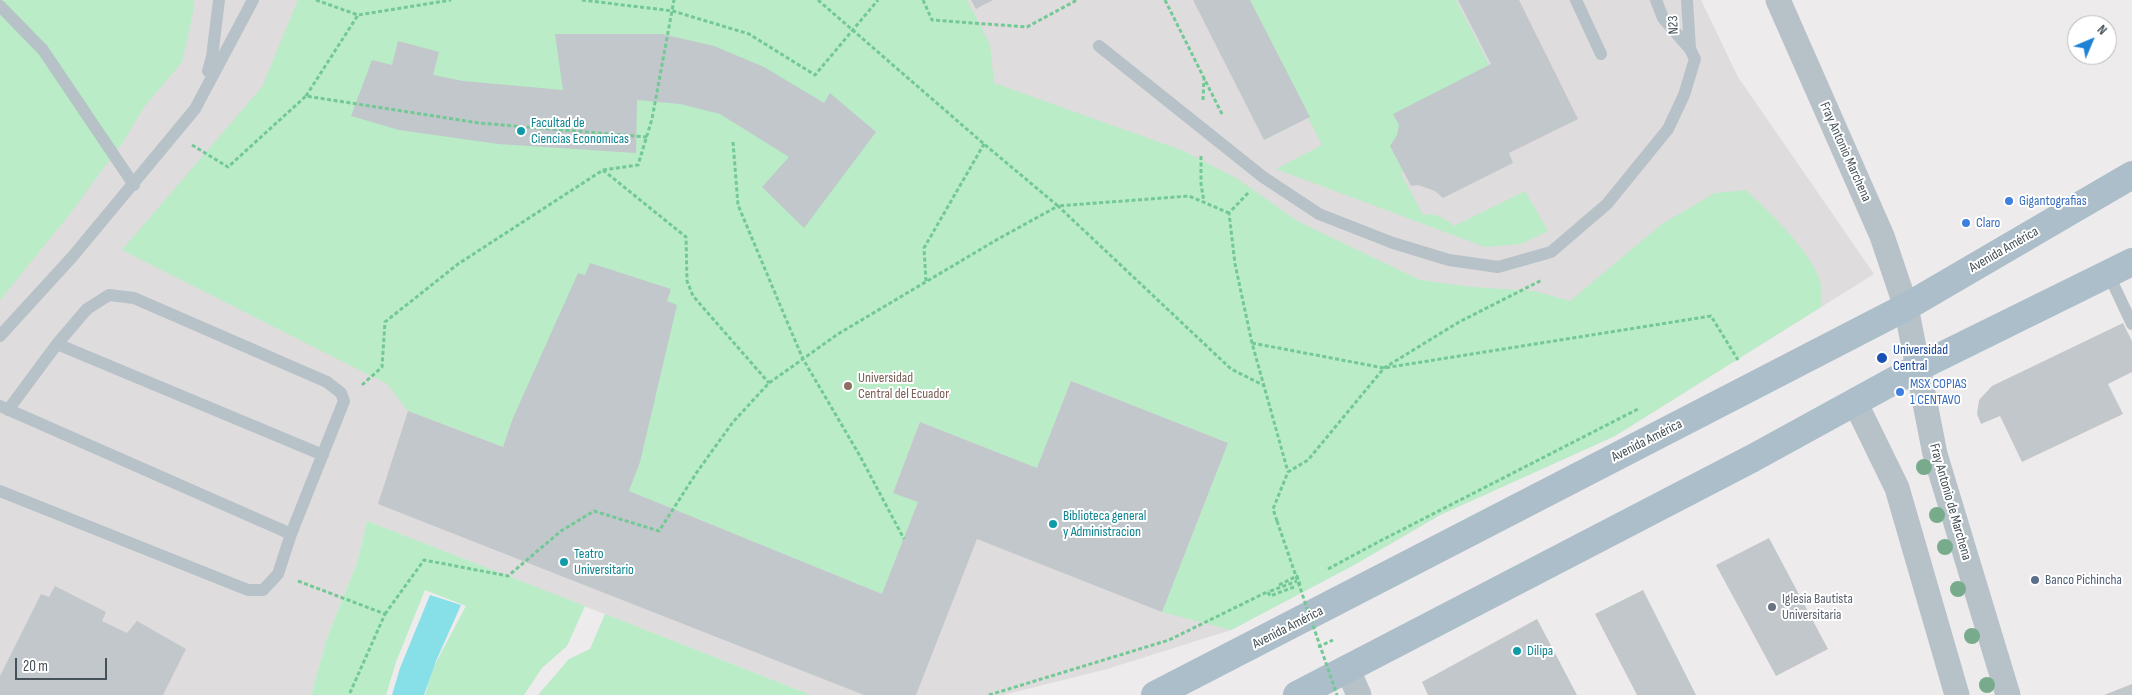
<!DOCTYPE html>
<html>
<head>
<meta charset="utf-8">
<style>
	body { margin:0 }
	#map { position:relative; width:2132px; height:695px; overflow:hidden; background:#eeebec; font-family:"Sofia Sans Condensed",sans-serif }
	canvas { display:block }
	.north { position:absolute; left:2067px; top:15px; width:50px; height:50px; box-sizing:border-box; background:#fff; border:1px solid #b5b9bc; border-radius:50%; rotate:45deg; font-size:14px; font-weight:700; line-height:20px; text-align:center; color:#455158 }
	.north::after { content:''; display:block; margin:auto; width:18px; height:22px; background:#1d82d6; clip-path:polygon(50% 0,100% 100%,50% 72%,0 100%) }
	.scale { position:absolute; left:15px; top:658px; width:92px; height:22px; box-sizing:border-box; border:2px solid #455158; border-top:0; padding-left:6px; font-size:15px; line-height:18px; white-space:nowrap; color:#455158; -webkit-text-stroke:4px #fff; paint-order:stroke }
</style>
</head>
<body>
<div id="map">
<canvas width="2132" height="695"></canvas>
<div class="north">N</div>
<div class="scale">20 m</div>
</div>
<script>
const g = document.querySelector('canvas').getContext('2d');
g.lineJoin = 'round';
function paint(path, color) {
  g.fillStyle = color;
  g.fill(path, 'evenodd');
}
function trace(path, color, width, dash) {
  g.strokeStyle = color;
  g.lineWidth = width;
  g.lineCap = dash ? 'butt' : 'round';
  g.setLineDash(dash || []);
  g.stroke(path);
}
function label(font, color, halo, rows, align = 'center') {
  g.font = font + ' "Sofia Sans Condensed",sans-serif';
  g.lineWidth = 4;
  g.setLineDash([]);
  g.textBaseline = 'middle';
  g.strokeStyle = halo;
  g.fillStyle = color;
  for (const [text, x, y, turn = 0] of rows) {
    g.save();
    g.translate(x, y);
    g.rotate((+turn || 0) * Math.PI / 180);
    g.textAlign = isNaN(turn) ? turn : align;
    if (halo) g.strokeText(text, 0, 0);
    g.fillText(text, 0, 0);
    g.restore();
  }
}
paint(new Path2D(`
	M0,0h1701l37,77 136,197 -259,162 -175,79 -86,50 -123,65 -124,39 -104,26h-192l-444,-174 -10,42 -30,75 -16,57h-311z`), '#dfdcdd');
paint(new Path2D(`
	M0,0h194v8l-12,54 -38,45 -19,32 -56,76 -69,85z
	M298,0h669l23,45 4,38 190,68 52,27 63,44 121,58 52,7 62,4 36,10 92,-77 53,-31 31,-3c24,23 62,58 74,90 2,8 1,19 1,27l-206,129 -175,79 -86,50 -123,65 -69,-18 66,-169 -157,-62 -34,87 -117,-46 -27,70 25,10 -36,92 -253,-103 11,-29 -127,-44 -10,29 -95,-36 -21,-27 -265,-134 140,-163z
	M1248,0h208l47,92 -94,71 -8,11 22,41c12,-3 23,4 31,11l71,-35 23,40 -27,13 -36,3 -209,-78 46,-24z
	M367,521l218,85 -18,40 -25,22 -18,27h-99l8,-27 33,-62 -41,-16 -29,72 -10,33h-75l16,-57 30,-75z
	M605,614l206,81h-273l31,-36 21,-10z`), '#b9ecc7');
paint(new Path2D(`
	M430,595l31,10 -25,56 -12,34h-32l8,-27z`), '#87dfe8');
paint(new Path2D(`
	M971,0h22l-17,9z
	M1193,0h57l60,117 -46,23z
	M1458,0h61l59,119 -69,34 4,10 -70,35 -8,-7 -17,-6 -7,1 -21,-40 7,-11 2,-10 -6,-11 98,-50z
	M555,34h107l52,12 50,21 60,36 6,-10 46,39 -72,96 -42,-41 27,-30 -69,-43 -40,-10 -43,-4 -1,53 -138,-9 -99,-14 -48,-14 21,-56 20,5 6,-24 41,11 -6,23 30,6 100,9z
	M590,263l81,26 -4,12 10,4 -37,157 -11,29 253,103 36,-92 -25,-9 27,-71 117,46 34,-87 157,62 -66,169 -185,-73 -61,156h-52l-486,-191 30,-93 95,36 10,-29 65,-145 7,2z
	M2123,323l9,18v31l-24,12 15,30 -101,48 -22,-46 -19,8 -4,-10 2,-14 13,-14z
	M1769,538l59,111 -52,27 -60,-111z
	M55,586l51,26 -4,9 25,12 10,-12 49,28 -23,46h-163v-19l41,-82 8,3z
	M1643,590l53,105h-59l-42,-81z
	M1537,619l40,76h-149l-6,-13z
	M2132,684v11h-28z`), '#c2c7cb');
trace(new Path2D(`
	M316,0l42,15 93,-15
	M582,0l91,11 76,23 66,41 63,-75
	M818,0l166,144 74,62 131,-10 40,17
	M923,0l9,20 95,7 50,-27
	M1165,0l57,114
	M306,96l52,-81
	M1203,100l1,-22
	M733,142l5,63 53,126 12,28 57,97 44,83
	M192,145l36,22 78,-71 173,27 168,14
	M1201,156v28l3,18
	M603,170l35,-5 14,-46 22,-119
	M1248,193l-19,20 6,51 17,79 36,129
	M926,281l-2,-33 60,-104
	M1252,343l132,25 327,-52 27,44
	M362,385l20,-18 3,-45 73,-58 145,-94 83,67 1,44 6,15 76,87
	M1277,521l-4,-12 15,-37 20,-12 76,-92 75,-46 83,-42
	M1328,569l52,-28 260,-133
	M298,581l87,33 -36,81
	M1279,585l18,-9 3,9
	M1294,587l-24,9 -2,-4 29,-11
	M385,614l39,-54 84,16 53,-45 33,-20 65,20 38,-59 36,-50 36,-39 69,-49 160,-95 60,-33 173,163 34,17
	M1318,647l15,-7
	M989,695l180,-55 100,-49`), '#73c995', 3, [4, 2.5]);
trace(new Path2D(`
	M1576,0l25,54
	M1687,0l3,49
	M0,6l43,44 91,135
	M1099,46l164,131 56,37 74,29 56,17 49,7 53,-15 56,-48 61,-75 16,-34 11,-36 -5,-10 -27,-31 -7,-18
	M208,71l4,-14 7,-57
	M2108,273l24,51
	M0,336l73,-80 122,-147 58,-109
	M57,344l266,111
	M0,406l291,128
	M0,491l248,99h15l15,-16 13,-40 53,-133 -3,-8 -14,-11 -193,-84 -25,-3 -22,14 -30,35 -49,66`), '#b7c2c8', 12);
trace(new Path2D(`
	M1778,0l104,236 24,71 29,147 73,241
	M1855,402l42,86 60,207
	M1348,670l11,25`), '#b7c2c8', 25);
trace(new Path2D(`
	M1155,695l751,-388 226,-132
	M1297,695l456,-237 164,-90 215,-106`), '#abbeca', 28);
trace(new Path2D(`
	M1277,521l60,174`), '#73c995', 3, [4, 2.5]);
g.fillStyle = '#78ab8c';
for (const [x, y] of [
	[1924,467],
	[1937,515],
	[1945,547],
	[1958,589],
	[1972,636],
	[1987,685]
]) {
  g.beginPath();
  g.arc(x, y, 8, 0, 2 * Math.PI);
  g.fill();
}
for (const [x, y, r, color] of [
	[521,131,5,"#0f9aa8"],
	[2009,201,5,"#3f7fe0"],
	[1966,223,5,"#3f7fe0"],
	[1882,358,6,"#1a4fb4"],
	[848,386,5,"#8d6e63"],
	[1900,392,5,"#3f7fe0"],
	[1053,524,5,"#0f9aa8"],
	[564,562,5,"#0f9aa8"],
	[2035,580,5,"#5c6f8a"],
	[1772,607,5,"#6b7280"],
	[1517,651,5,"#0f9aa8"]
]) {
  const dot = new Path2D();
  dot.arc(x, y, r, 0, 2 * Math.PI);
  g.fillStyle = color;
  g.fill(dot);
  trace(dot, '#fff', 2);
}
label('14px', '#455158', '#fff', [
	["N23",1674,25,-92],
	["Fray Antonio Marchena",1845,152,66],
	["Avenida América",2004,250,-30],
	["Avenida América",1647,441,-27],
	["Fray Antonio de Marchena",1950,502,74],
	["Avenida América",1288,628,-27]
]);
label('14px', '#0d838f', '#fff', [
	["Facultad de",531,123],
	["Ciencias Economicas",531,139],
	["Biblioteca general",1063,516],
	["y Administracion",1063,532],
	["Teatro",574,554],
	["Universitario",574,570],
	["Dilipa",1527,651]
], 'left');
label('14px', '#366cbe', '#fff', [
	["Gigantografias",2019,201],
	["Claro",1976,223],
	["MSX COPIAS",1910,384],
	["1 CENTAVO",1910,400]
], 'left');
label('14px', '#164399', '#fff', [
	["Universidad",1893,350],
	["Central",1893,366]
], 'left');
label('14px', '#785e54', '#fff', [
	["Universidad",858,378],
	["Central del Ecuador",858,394]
], 'left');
label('14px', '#4e5e75', '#fff', [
	["Banco Pichincha",2045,580]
], 'left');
label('14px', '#5b616d', '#fff', [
	["Iglesia Bautista",1782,599],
	["Universitaria",1782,615]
], 'left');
</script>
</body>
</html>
